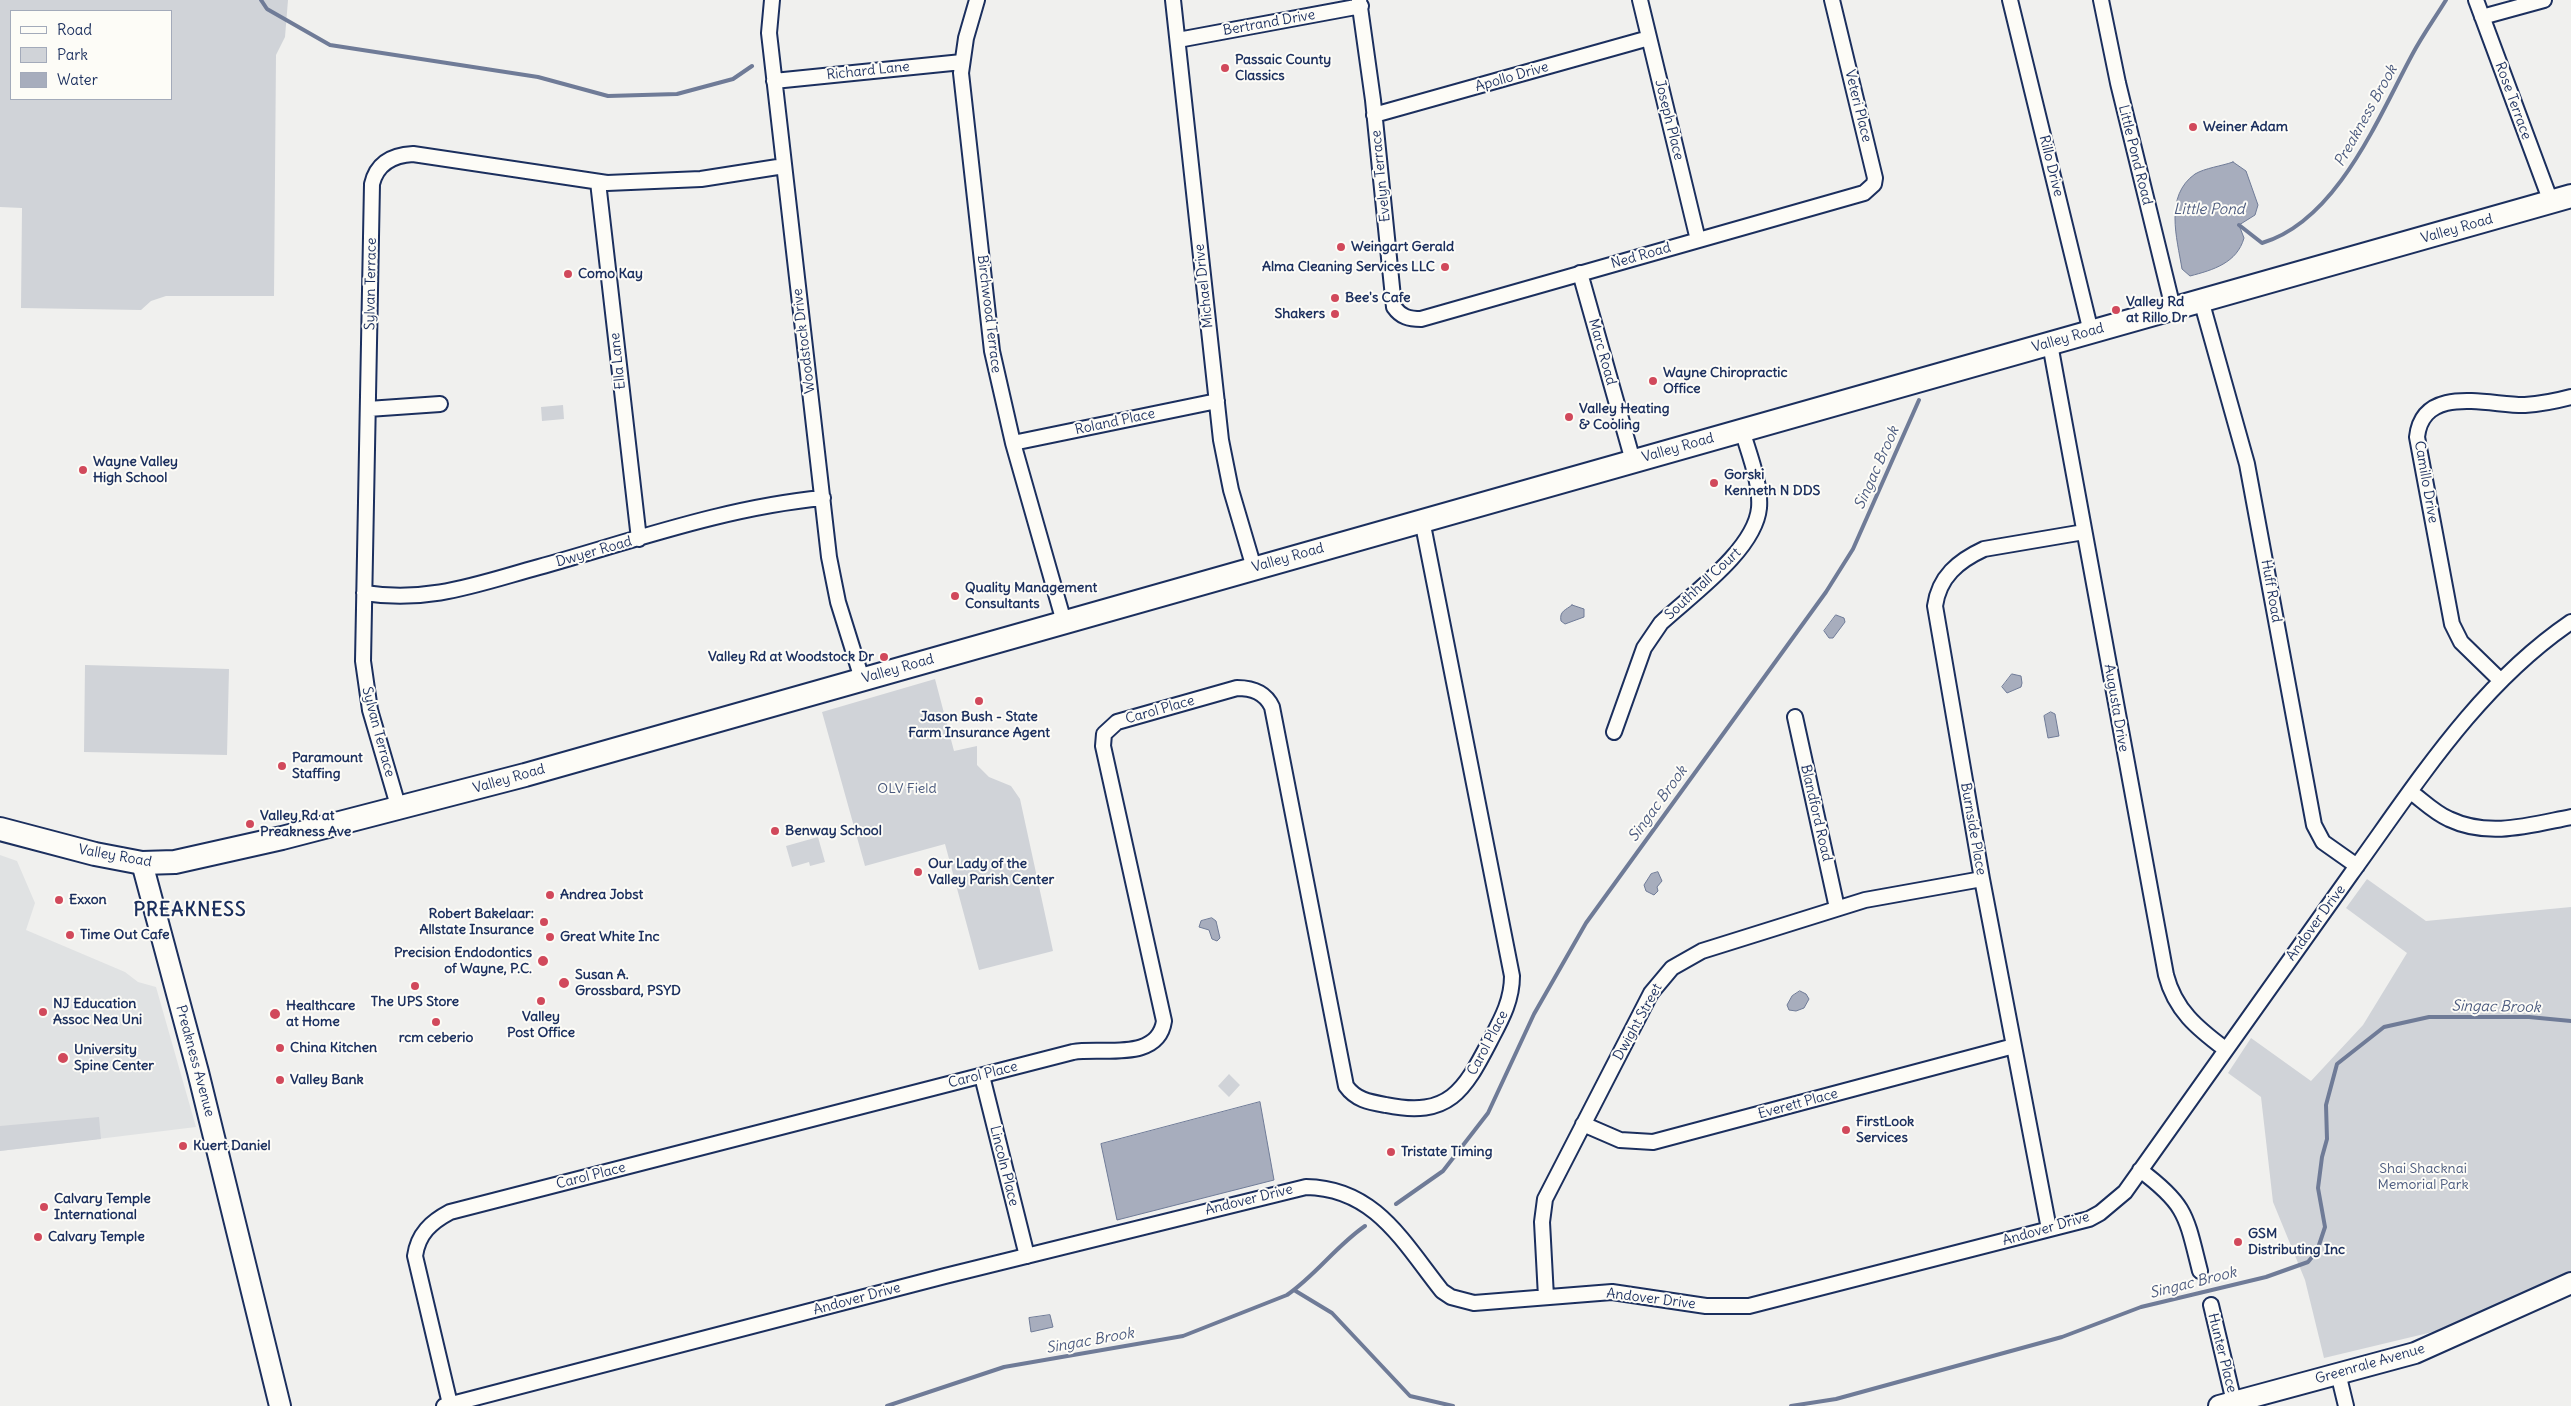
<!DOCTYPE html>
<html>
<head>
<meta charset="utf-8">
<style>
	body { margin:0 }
	#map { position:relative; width:2571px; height:1406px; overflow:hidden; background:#f0f0ee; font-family:Delius,sans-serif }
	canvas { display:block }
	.legend { position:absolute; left:10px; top:10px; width:162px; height:90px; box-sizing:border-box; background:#fdfcf7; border:1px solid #a3aaba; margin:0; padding:6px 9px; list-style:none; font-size:15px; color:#1b2f5e }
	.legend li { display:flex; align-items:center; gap:10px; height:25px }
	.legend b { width:25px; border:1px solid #a3aaba }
</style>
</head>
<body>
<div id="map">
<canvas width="2571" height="1406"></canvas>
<ul class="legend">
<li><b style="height:6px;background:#fdfcf7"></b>Road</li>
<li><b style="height:14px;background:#d0d3d8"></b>Park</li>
<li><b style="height:14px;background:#a7adbd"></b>Water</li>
</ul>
</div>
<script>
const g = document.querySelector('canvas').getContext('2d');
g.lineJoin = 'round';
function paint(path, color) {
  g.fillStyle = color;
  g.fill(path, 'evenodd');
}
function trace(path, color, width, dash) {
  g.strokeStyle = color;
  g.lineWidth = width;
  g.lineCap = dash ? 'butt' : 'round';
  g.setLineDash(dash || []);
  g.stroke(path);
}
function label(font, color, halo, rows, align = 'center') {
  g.font = font + ' Delius,sans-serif';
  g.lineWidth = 4;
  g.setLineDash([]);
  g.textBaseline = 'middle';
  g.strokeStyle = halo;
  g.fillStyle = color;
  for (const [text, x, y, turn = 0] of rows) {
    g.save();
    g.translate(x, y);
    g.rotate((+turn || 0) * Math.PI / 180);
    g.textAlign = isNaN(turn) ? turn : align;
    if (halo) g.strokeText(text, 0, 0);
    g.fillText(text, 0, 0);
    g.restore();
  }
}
paint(new Path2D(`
	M0,855l17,6 18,42 -9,27 99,42 13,10 18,5 40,140 -196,24z`), '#e0e2e3');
paint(new Path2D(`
	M0,0h288l-3,37 -9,18 -2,241h-108l-15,5 -10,9 -120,-2 1,-100 -22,-1zM11,11h160v88h-160z
	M563,405l1,14 -22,2 -1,-14z
	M85,665l144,4 -2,86 -143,-3z
	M935,679l19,72 23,-5v19l12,12 22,9 9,13 33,152 -74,19 -34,-126 -80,22 -43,-154z
	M818,837l7,25 -15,4 -1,-4 -17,5 -6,-21z
	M2367,879l59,42 145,-14v364l-126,58 -121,29 -19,-78 -32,-78 -12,-105 -33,-24 23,-35 60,43 52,-56 44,-72 -61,-45z
	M1229,1074l11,11 -11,12 -11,-11z
	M99,1117l2,22 -101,12v-25z`), '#d0d3d8');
const water = new Path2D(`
	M2233,162l13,9 12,34 -3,10 -16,10 5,13c-7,25 -31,32 -54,38l-8,-7c-5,-31 -18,-73 13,-95 10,-6 27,-8 38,-12z
	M1572,605l12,4v8l-19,7 -4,-3c-2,-10 5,-11 11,-16z
	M1836,615l8,3 1,4 -12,16h-4l-5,-7z
	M2012,674l9,2 1,7 -1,4 -14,6 -5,-6z
	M2051,712l4,2 4,22 -11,2 -4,-22z
	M1658,872l4,9 -5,6 1,4 -4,4 -8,-4 -2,-6 7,-11z
	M1212,918l4,3 4,17 -3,3 -5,-2 -3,-9 -10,-3 2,-6z
	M1800,991l6,3 3,5 -5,9 -8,3 -7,-1 -2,-5 5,-9z
	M1260,1102l14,78 -157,40 -16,-76z
	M1050,1315l3,12 -22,5 -2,-14z`);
paint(water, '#a7adbd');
trace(water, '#6f7b97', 1);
trace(new Path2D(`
	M261,0l6,9 63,36 208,32 70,19 69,-2 56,-15 19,-13
	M2239,225l23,18c75,-22 116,-125 150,-188 10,-19 23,-37 34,-55
	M1396,1204l47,-33 45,-58 46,-99 52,-91 240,-331 27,-43 66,-149
	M1294,1290l38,23 78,83 43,10
	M887,1406l117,-39 179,-31 104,-41c29,-20 49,-49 78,-69
	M1791,1406l45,-7 226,-62 79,-30 125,-30 42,-15 9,-11 8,-24 -7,-39 4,-31 5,-18 -1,-34 11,-41 47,-37 45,-10h100l42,4`), '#6f7b97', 4);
const street = new Path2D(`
	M772,0l-3,33 60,524 9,45 24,77
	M977,0l-11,38 -5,35 31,278 21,92 51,179
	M1173,0l48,440 10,50 23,78
	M1359,0l14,100 21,207c7,10 15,12 27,12l443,-126 10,-9 1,-6 -43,-178
	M1640,0l58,240
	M2010,0l81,332
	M2101,0l17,83 55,225
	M2476,0l75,202
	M2482,17l62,-17
	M1178,40l183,-34
	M774,81l188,-19
	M1374,115l275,-77
	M598,182l41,357
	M1580,273l53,188
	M2201,300l46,164 67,361 9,17 34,24
	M2050,344l116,631c9,35 31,53 59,74
	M368,409l72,-5
	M1013,443l204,-42
	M364,593c66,10 113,-9 175,-26 93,-26 187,-60 284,-69
	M2500,680l-39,-38 -9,-18 -35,-187c6,-54 74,-31 108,-32 16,-1 31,-4 46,-8
	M1795,717l42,191
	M1614,732l30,-84 17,-25c30,-28 94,-73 98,-115 2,-25 -10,-54 -17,-78
	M2411,792c12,9 24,21 38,27 40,19 81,6 122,-2
	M399,809l-29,-99 -7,-49 9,-477c5,-21 21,-29 41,-30l194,29 94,-4 83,-13
	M982,1076l45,180
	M1583,1124l37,16 33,2 361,-96
	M2140,1170c47,35 46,46 60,101
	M2049,1229l-67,-350 -47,-273c4,-29 23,-45 49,-57l100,-17
	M1546,1297l-4,-75 3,-23 106,-206 21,-25 30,-17 163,-51 117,-21
	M2211,1305l23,97
	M2338,1373l8,33
	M450,1404l-35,-148c3,-22 16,-34 35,-44l623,-160c29,-5 85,10 91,-31l-61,-275 1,-12 13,-12 120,-34c15,0 28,4 35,19l74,379c10,14 23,16 40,19 63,13 78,-14 104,-64 11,-21 22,-40 22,-65l-90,-456
	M444,1406l501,-130 361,-89c69,1 97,55 136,104l9,6 23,6 138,-11 94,14h43l340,-87 11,-6 25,-21c75,-106 150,-212 226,-318 66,-91 126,-188 220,-252`);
const secondary = new Path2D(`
	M142,863l56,209 82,334
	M2219,1406l196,-53 156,-70`);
const primary = new Path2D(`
	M0,829l95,25 47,9 33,-1 107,-24 243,-63 2046,-579`);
trace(street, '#1b2f5e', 18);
trace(secondary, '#1b2f5e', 24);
trace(primary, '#1b2f5e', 26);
trace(street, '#fdfcf7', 14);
trace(secondary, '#fdfcf7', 20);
trace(primary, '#fdfcf7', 22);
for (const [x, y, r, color] of [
	[1225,68,5,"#d1495b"],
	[2193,127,5,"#d1495b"],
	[1341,247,5,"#d1495b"],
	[1445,267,5,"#d1495b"],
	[568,274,5,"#d1495b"],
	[1335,298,5,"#d1495b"],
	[2116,310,5,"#d1495b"],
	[1335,314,5,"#d1495b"],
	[1653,381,5,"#d1495b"],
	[1569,417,5,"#d1495b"],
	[83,470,5,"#d1495b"],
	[1714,483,5,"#d1495b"],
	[955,596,5,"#d1495b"],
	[884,657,5,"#d1495b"],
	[979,701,5,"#d1495b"],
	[282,766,5,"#d1495b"],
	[250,824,5,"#d1495b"],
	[775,831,5,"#d1495b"],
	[918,872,5,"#d1495b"],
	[550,895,5,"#d1495b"],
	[59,900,5,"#d1495b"],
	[544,922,5,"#d1495b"],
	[70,935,5,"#d1495b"],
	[550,937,5,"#d1495b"],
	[543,961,6,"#d1495b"],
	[564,983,6,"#d1495b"],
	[415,986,5,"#d1495b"],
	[541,1001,5,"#d1495b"],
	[43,1012,5,"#d1495b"],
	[275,1014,6,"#d1495b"],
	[436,1022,5,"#d1495b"],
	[280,1048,5,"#d1495b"],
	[63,1058,6,"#d1495b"],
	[280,1080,5,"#d1495b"],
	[1846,1130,5,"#d1495b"],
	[183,1146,5,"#d1495b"],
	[1391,1152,5,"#d1495b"],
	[44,1207,5,"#d1495b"],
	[38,1237,5,"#d1495b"],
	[2238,1242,5,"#d1495b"]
]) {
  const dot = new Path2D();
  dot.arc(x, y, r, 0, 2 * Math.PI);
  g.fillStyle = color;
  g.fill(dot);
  trace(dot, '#fdfcf7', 2);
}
label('14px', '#1b2f5e', '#fdfcf7', [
	["Bertrand Drive",1269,23,-10],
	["Richard Lane",868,71,-6],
	["Apollo Drive",1512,77,-16],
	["Rose Terrace",2513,101,70],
	["Veteri Place",1858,106,76],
	["Joseph Place",1669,120,76],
	["Little Pond Road",2135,155,76],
	["Rillo Drive",2051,166,76],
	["Evelyn Terrace",1381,176,-96],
	["Valley Road",2457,229,-16],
	["Ned Road",1641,256,-16],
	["Sylvan Terrace",371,284,-89],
	["Michael Drive",1204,286,-96],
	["Birchwood Terrace",989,314,83],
	["Valley Road",2068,338,-16],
	["Woodstock Drive",804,341,-97],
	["Marc Road",1602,352,74],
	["Ella Lane",618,361,-96],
	["Roland Place",1115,422,-12],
	["Valley Road",1678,448,-16],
	["Camillo Drive",2426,482,80],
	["Dwyer Road",594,552,-16],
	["Valley Road",1288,558,-16],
	["Southhall Court",1703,584,-43],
	["Huff Road",2271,591,80],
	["Valley Road",898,669,-16],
	["Augusta Drive",2116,708,80],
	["Carol Place",1160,710,-16],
	["Sylvan Terrace",378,732,75],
	["Valley Road",509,779,-16],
	["Blandford Road",1816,813,77],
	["Burnside Place",1973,829,80],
	["Valley Road",115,856,10],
	["Andover Drive",2316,923,-54],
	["Dwight Street",1638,1022,-61],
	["Carol Place",1488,1043,-62],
	["Preakness Avenue",195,1061,75],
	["Carol Place",983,1075,-14],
	["Everett Place",1798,1104,-15],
	["Lincoln Place",1004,1166,76],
	["Carol Place",591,1176,-14],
	["Andover Drive",1249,1200,-14],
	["Andover Drive",2046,1229,-16],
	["Andover Drive",857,1299,-15],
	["Andover Drive",1651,1299,7],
	["Hunter Place",2222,1353,76],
	["Greenrale Avenue",2370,1364,-16]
]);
label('bold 14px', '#1b2f5e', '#fdfcf7', [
	["Passaic County",1235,60],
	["Classics",1235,76],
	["Weiner Adam",2203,127],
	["Weingart Gerald",1351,247],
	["Alma Cleaning Services LLC",1435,267,"right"],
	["Como Kay",578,274],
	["Bee's Cafe",1345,298],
	["Valley Rd",2126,302],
	["at Rillo Dr",2126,318],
	["Shakers",1325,314,"right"],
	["Wayne Chiropractic",1663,373],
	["Office",1663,389],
	["Valley Heating",1579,409],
	["& Cooling",1579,425],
	["Wayne Valley",93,462],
	["High School",93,478],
	["Gorski",1724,475],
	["Kenneth N DDS",1724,491],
	["Quality Management",965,588],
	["Consultants",965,604],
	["Valley Rd at Woodstock Dr",874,657,"right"],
	["Jason Bush - State",979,717,"center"],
	["Farm Insurance Agent",979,733,"center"],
	["Paramount",292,758],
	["Staffing",292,774],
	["Valley Rd at",260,816],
	["Preakness Ave",260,832],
	["Benway School",785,831],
	["Our Lady of the",928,864],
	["Valley Parish Center",928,880],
	["Andrea Jobst",560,895],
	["Exxon",69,900],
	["Robert Bakelaar:",534,914,"right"],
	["Allstate Insurance",534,930,"right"],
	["Time Out Cafe",80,935],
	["Great White Inc",560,937],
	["Precision Endodontics",532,953,"right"],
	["of Wayne, P.C.",532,969,"right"],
	["Susan A.",575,975],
	["Grossbard, PSYD",575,991],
	["The UPS Store",415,1002,"center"],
	["NJ Education",53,1004],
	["Assoc Nea Uni",53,1020],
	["Healthcare",286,1006],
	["at Home",286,1022],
	["Valley",541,1017,"center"],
	["Post Office",541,1033,"center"],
	["rcm ceberio",436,1038,"center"],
	["China Kitchen",290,1048],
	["University",74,1050],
	["Spine Center",74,1066],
	["Valley Bank",290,1080],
	["FirstLook",1856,1122],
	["Services",1856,1138],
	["Kuert Daniel",193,1146],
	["Tristate Timing",1401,1152],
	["Calvary Temple",54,1199],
	["International",54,1215],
	["GSM",2248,1234],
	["Distributing Inc",2248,1250],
	["Calvary Temple",48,1237]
], 'left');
label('14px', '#48587c', '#fdfcf7', [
	["OLV Field",907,789],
	["Shai Shacknai",2423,1169],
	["Memorial Park",2423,1185]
]);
label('italic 15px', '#4c5b7f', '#fdfcf7', [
	["Preakness Brook",2366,116,-61],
	["Little Pond",2209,210],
	["Singac Brook",1877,468,-66],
	["Singac Brook",1658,804,-54],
	["Singac Brook",2496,1007,1],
	["Singac Brook",2193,1283,-14],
	["Singac Brook",1090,1341,-10]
]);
g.letterSpacing = '1px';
label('bold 19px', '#1b2f5e', '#fdfcf7', [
	["PREAKNESS",190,911]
]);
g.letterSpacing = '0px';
</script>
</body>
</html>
